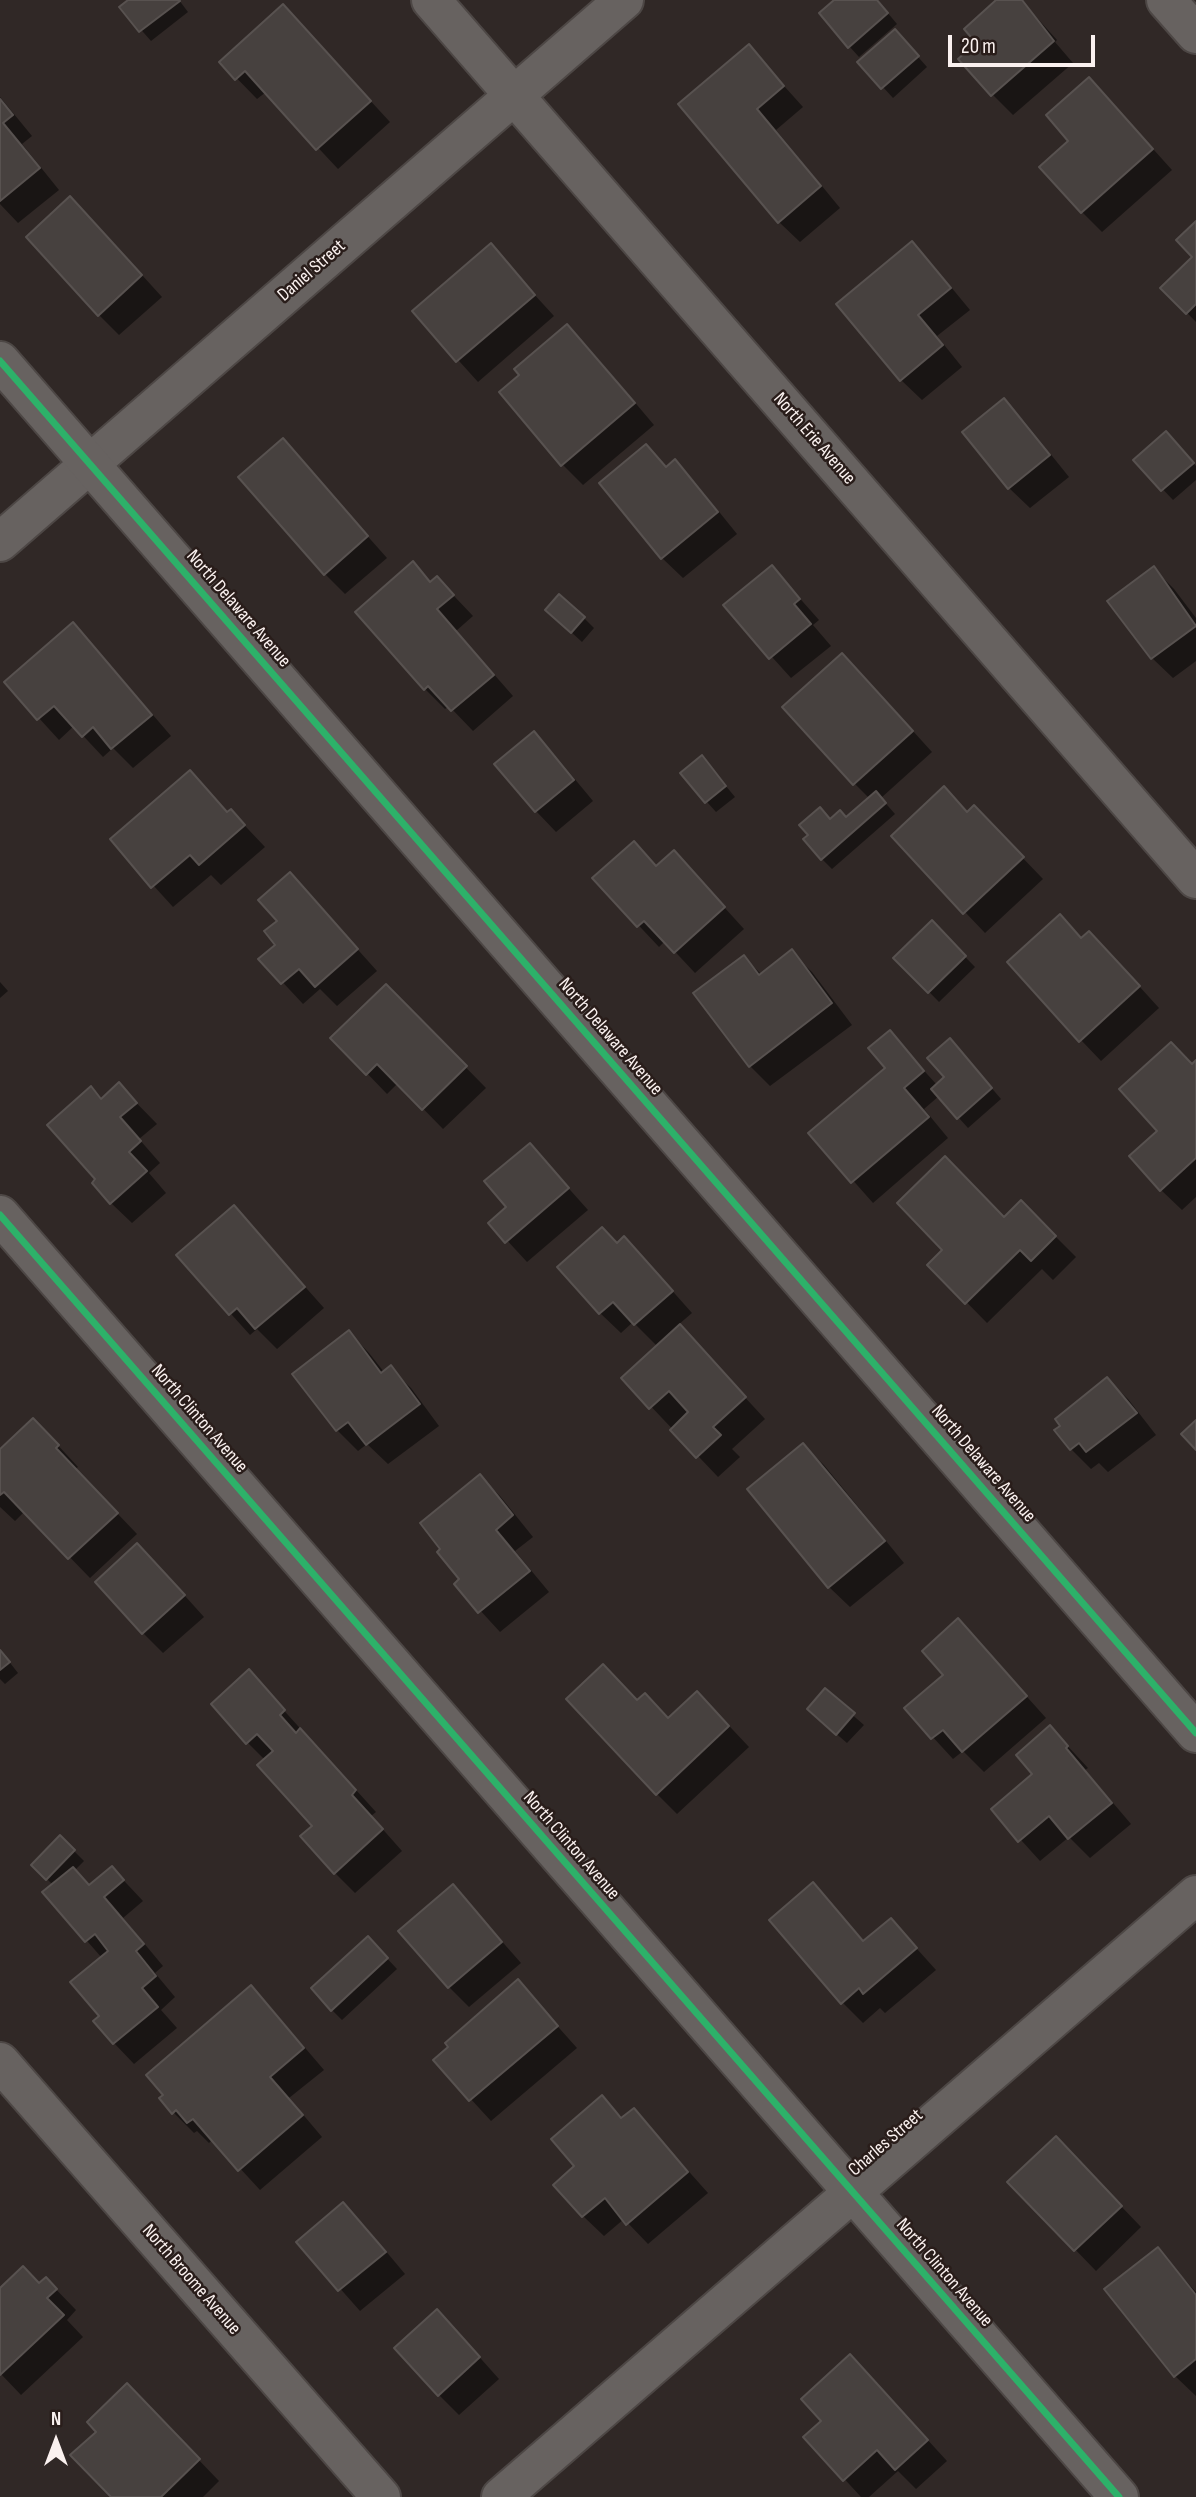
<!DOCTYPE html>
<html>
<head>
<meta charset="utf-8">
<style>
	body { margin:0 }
	#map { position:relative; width:1196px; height:2497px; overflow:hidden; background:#302826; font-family:"Sofia Sans Condensed",sans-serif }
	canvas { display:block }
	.north { position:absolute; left:21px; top:2406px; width:70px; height:70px; -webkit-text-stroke:5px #291d1a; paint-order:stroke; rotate:0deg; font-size:19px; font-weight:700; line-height:28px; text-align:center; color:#faf1ef }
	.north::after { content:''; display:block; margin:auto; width:24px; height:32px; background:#faf1ef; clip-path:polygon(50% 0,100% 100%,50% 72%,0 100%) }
	.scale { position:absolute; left:948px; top:35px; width:147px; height:32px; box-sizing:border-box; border:4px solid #faf1ef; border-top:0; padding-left:9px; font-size:21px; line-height:24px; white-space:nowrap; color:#faf1ef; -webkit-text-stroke:5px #291d1a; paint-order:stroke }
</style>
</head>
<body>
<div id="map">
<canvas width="1196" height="2497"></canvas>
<div class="north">N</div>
<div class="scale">20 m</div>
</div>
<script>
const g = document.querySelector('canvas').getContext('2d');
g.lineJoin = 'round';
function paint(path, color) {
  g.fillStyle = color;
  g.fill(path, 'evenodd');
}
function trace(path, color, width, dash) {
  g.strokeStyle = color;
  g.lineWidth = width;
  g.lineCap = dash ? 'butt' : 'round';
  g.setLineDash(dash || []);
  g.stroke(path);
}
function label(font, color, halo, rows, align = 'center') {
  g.font = font + ' "Sofia Sans Condensed",sans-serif';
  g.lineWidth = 5;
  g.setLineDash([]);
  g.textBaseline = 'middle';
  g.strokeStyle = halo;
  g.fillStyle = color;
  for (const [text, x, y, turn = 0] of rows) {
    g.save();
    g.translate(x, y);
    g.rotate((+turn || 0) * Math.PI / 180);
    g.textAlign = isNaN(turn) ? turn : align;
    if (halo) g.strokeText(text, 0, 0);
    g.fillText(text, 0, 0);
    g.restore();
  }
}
paint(new Path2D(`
	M130,0h49l9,12 -37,29 -30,-34z
	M836,0h41l20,24 -38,33 -10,-11z
	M999,0h22l36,40 -2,2 18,21 -60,52 -20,-20 -14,-52z
	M283,6l107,116 -52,47 -72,-77 -9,7 -36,-37z
	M904,41l23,26 -34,31 -33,-36z
	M749,47l54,60 -27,23 64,78 -40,34 -21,-20 -99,-118z
	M0,97l32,39 -10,8 37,46 -41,33 -18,-19z
	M1109,100l63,70 -70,62 -20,-20 -11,-71z
	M91,219l71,78 -43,38 -20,-20z
	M1196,223v99l-33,-34 32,-31z
	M912,243l20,21 38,46 -33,26 25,31 -40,33 -21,-20 -62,-76z
	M490,246l64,70 -76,66 -64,-71z
	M567,326l21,21 66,78 -71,60 -20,-20 -62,-73 21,-17z
	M1004,401l20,20 45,56 -39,31 -21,-20z
	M283,441l104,117 -42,36 -20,-20z
	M1176,443l20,23v14l-23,20 -38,-40z
	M646,446l21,21 8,-5 20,20 42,52 -54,44 -21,-20z
	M413,564l19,19 5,-5 36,38 -17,15 57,65 -40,35 -24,-25 -4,3 -20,-20z
	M772,567l47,53 -6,5 18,21 -40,32 -65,-72z
	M1154,569l20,20 22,29v43l-23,17 -21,-20z
	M584,618l10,10 -12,14 -24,-22z
	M73,625l20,20 78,91 -38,32 -20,-20 -10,9 -29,-31 -15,14 -53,-58z
	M863,676l69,76 -51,46 14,16 -63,55 -10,-10 9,-39 16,-1 23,-20 -16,-16z
	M534,733l20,21 39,47 -37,31 -20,-21z
	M711,768l24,29 -19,15 -34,-38z
	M190,772l38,41 3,-2 34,36 -44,38 -10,-10 -38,32 -61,-67z
	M968,813l26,15 49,51 -58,54 -20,-21z
	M634,843l23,24 17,-15 70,77 -49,44 -30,-32 -6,6 -64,-68z
	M290,874l87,97 -40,35 -17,-17 -17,15 -42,-45 17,-14 2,-24z
	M1060,917l22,22 27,14 50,55 -58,53 -20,-21z
	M932,923l43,44 -36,35 -43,-44z
	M791,952l21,20 40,53 -82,61 -20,-20 -6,-109 18,18z
	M0,982l8,9 -8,7z
	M386,986l100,102 -43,41 -45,-46 -11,11 -54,-56z
	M889,1032l48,53 10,-7 13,-27 41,48 -33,29 -29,-32 -15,13 24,29 -75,65 -62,-70 77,-65z
	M1196,1062v135l-14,13 -21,-20 -2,-59z
	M119,1085l38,39 -18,15 21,24 -11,10 17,20 -34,30 -21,-20 -13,-24 -7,-90 11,11z
	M530,1145l58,65 -61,52 -36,-39 17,-16z
	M1021,1202l55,55 -23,23 -11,-11 -55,54 -57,-58 74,-46z
	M234,1207l90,101 -47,41 -20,-20 -7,6 -72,-80z
	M618,1245l26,14 48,54 -14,12 87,94 -33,30 8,8 -22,20 -94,-99 34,-31 -25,-25 -12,11 -21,-20z
	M349,1332l20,21 15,19 6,-4 21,20 28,38 -51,38 -21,-20 -9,7 -21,-21 -43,-56z
	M1107,1379l21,20 28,36 -48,37 -9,-9 -8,6 -20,-20z
	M54,1441l24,26 -3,2 62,65 -47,44 -65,-67 -10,10 -15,-14v-56z
	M803,1445l21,20 80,98 -54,44 -21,-20z
	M480,1476l20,20 33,41 -18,14 34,41 -49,40 -44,-48 5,-5z
	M158,1566l46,51 -41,36 -20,-20z
	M958,1620l88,98 -62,54 -21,-21 -10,8 -46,-50 38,-34z
	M0,1650l18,23 -13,11 -5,-5z
	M249,1672l127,140 -5,4 31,35 -47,42 -20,-20 -20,-47 -50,-66 -18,-18z
	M825,1691l39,34 -17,18 -28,-24z
	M637,1702l32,18 48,-7 32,34 -72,67 -20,-20z
	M1050,1727l38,41 -3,2 46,54 -41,34 -21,-21 -29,24 -47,-52 41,-34z
	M60,1837l24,24 -10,10 16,16 22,-19 31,33 -20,17 40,48 -8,7 20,24 -14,13 16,18 -43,36 -20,-21 -13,-27 1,-58 -58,-66 9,-7 -20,-20z
	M813,1885l52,57 26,-22 45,50 -51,43 -5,-5 -17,15 -21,-21z
	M453,1886l68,77 -52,44 -20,-20z
	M368,1938l29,31 -55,51 -10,-10z
	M518,1982l59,66 -86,73 -56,-61z
	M251,1987l20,21 53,62 -35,28 33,39 -62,53 -47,-51 -4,4 -12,-12 -3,2 -21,-21z
	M602,2097l21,21 11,-8 74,83 -60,51 -24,-25 -20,17 -21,-20 -6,-50z
	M1076,2159l65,68 -45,44 -86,-89z
	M343,2204l21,21 41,49 -45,37 -61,-69z
	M1157,2249l39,43v104l-21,-20z
	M46,2279l30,31 -9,10 16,17 -62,58 -21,-22v-83l40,-5z
	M457,2332l42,47 -40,36 -20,-20z
	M870,2377l77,84 -31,28 -18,-18 -29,26h-8l-55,-60z
	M147,2406l72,75 -16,16h-90z`), '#0007');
const building = new Path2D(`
	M128,0h51l1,1 -41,31 -20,-25z
	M834,0h43l11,13 -40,35 -29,-35z
	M996,0h26l32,41 -63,55 -33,-37 18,-16 -12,-14z
	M283,4l88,97 -55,49 -71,-79 -10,9 -16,-18z
	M895,29l24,27 -38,33 -24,-27z
	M749,44l35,42 -27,23 64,77 -43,37 -100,-119z
	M1089,77l64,72 -72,64 -42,-46 29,-26 -22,-26z
	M0,99l13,16 -10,8 37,45 -40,33z
	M70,196l72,79 -44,41 -72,-79z
	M1196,221v83l-10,10 -26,-26 32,-31 -16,-17z
	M912,241l39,47 -33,27 25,30 -43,36 -64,-77z
	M491,243l44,52 -79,67 -44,-51z
	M567,324l68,79 -74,63 -62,-74 20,-17 -5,-6z
	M1004,398l46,57 -42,34 -46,-57z
	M1166,431l28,32 -33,28 -28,-31z
	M283,438l85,98 -44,39 -86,-98z
	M646,444l20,23 9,-8 43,53 -57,47 -62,-76z
	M413,561l17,21 7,-6 17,19 -17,14 57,66 -43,36 -23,-25 -4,4 -69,-78z
	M772,565l28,34 -6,5 17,20 -42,35 -46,-54z
	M1154,566l42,60 -45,33 -44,-58z
	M559,594l26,23 -14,16 -26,-23z
	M73,622l79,93 -41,34 -18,-22 -11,10 -28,-31 -17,14 -33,-38z
	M842,653l71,78 -60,54 -71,-78z
	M534,731l40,49 -39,32 -41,-48z
	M702,755l24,31 -21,17 -25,-30z
	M190,770l37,42 4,-3 14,16 -46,40 -9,-10 -39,33 -41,-49z
	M944,786l23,26 7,-7 50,52 -61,57 -72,-78z
	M876,791l10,12 -65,57 -18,-21 5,-4 -9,-10 21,-18 10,12 10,-9 6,7z
	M634,841l22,25 18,-16 51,57 -51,46 -30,-32 -7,6 -45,-49z
	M290,872l68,77 -43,38 -16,-18 -18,15 -23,-25 17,-14 -11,-14 13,-10 -19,-21z
	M1060,914l21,24 8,-7 51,55 -61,56 -72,-80z
	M932,920l34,36 -38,37 -35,-35z
	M792,949l40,54 -83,64 -56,-74 51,-38 15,20z
	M386,984l81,82 -45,44 -45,-46 -11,11 -36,-37z
	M890,1030l34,41 -20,17 25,29 -78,66 -43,-50 77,-65 -17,-20z
	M950,1038l42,50 -35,31 -26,-30 13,-12 -17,-19z
	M1171,1042l21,22 4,-4v98l-36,33 -31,-35 28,-25 -38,-42z
	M119,1082l18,21 -17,14 21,24 -12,11 18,19 -37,33 -18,-21 3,-4 -48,-54 44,-39 10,13z
	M530,1143l39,45 -64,55 -17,-20 18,-16 -22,-26z
	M945,1156l59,61 17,-17 35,36 -25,25 -11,-11 -55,54 -38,-39 15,-15 -45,-47z
	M234,1205l71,82 -50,42 -18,-21 -8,7 -53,-60z
	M602,1227l15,16 7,-7 49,55 -39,34 -21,-23 -14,12 -42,-47z
	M680,1324l66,73 -33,30 8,8 -25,23 -26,-28 18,-18 -19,-21 -20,18 -28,-31z
	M349,1330l32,43 10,-8 29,39 -54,41 -18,-23 -12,9 -44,-57z
	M1107,1377l30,36 -51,39 -7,-9 -9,7 -16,-20 6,-4 -5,-7z
	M33,1418l26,27 -3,3 62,65 -50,46 -64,-67 -4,3v-46z
	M1196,1420v30l-15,-16z
	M803,1443l82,98 -57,47 -81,-99z
	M480,1474l33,41 -17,15 34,41 -52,42 -24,-29 5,-5 -22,-27 3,-3 -20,-26z
	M137,1543l48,52 -43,39 -47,-52z
	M958,1618l69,78 -65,56 -19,-22 -12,9 -27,-31 39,-33 -21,-24z
	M0,1650l10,12 -10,8z
	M603,1664l34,36 8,-7 23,25 29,-27 32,35 -73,69 -90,-96z
	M249,1669l36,41 -5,5 16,18 4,-5 56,62 -4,5 31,34 -49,45 -34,-38 12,-10 -55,-61 16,-14 -16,-17 -11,10 -35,-40z
	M825,1688l30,25 -19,22 -29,-26z
	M1050,1725l18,21 -2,2 46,55 -44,36 -19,-23 -31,26 -27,-33 41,-35 -16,-19z
	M60,1835l15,15 -29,30 -15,-15z
	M112,1866l12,14 -20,17 40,47 -8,7 20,25 -14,12 16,19 -45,37 -20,-23 6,-5 -29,-34 38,-31 -13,-17 -10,8 -43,-50 31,-25 16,18z
	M813,1882l50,59 28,-23 26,30 -54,46 -4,-6 -18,16 -72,-84z
	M453,1884l49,58 -54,46 -50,-57z
	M368,1936l20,22 -57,53 -20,-23z
	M518,1979l40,47 -89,75 -36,-41 15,-13 -3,-4z
	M251,1985l53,63 -34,29 33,38 -65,56 -45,-52 -6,4 -11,-13 -4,4 -13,-16 4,-3 -17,-20z
	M602,2095l19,23 13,-10 54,64 -62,53 -21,-27 -23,19 -29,-32 21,-19 -23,-27z
	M1056,2136l66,70 -48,45 -67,-69z
	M343,2202l43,50 -48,39 -42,-49z
	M1158,2247l38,48v64l-22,18 -70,-88z
	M23,2266l16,17 7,-6 11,12 -10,9 17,17 -64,60v-87z
	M437,2309l43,48 -42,39 -44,-48z
	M850,2354l78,86 -33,30 -18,-20 -34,31 -40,-44 18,-16 -20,-22z
	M127,2383l73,76 -39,38h-50l-41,-42 26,-23 -9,-10z`);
paint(building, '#47413f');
trace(building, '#585250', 2);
const street = new Path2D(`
	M431,0l765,879
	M1166,0l30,34
	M0,542l624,-542
	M0,1215l1119,1282
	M0,2062l381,435
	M501,2497l695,-602`);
const secondary = new Path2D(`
	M0,361l1196,1372`);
trace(street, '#4d4745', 42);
trace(secondary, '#4d4745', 42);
trace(street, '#676260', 38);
trace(secondary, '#676260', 38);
trace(new Path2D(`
	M0,361l1196,1372
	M0,1215l1119,1282`), '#2db169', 7);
label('19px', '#faf1ef', '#291d1a', [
	["Daniel Street",312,271,-41],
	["North Erie Avenue",814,439,49],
	["North Delaware Avenue",238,609,49],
	["North Delaware Avenue",610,1037,49],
	["North Clinton Avenue",199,1419,49],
	["North Delaware Avenue",983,1464,49],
	["North Clinton Avenue",571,1846,49],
	["Charles Street",886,2143,-41],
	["North Clinton Avenue",944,2273,49],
	["North Broome Avenue",191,2280,49]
]);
</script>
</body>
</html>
